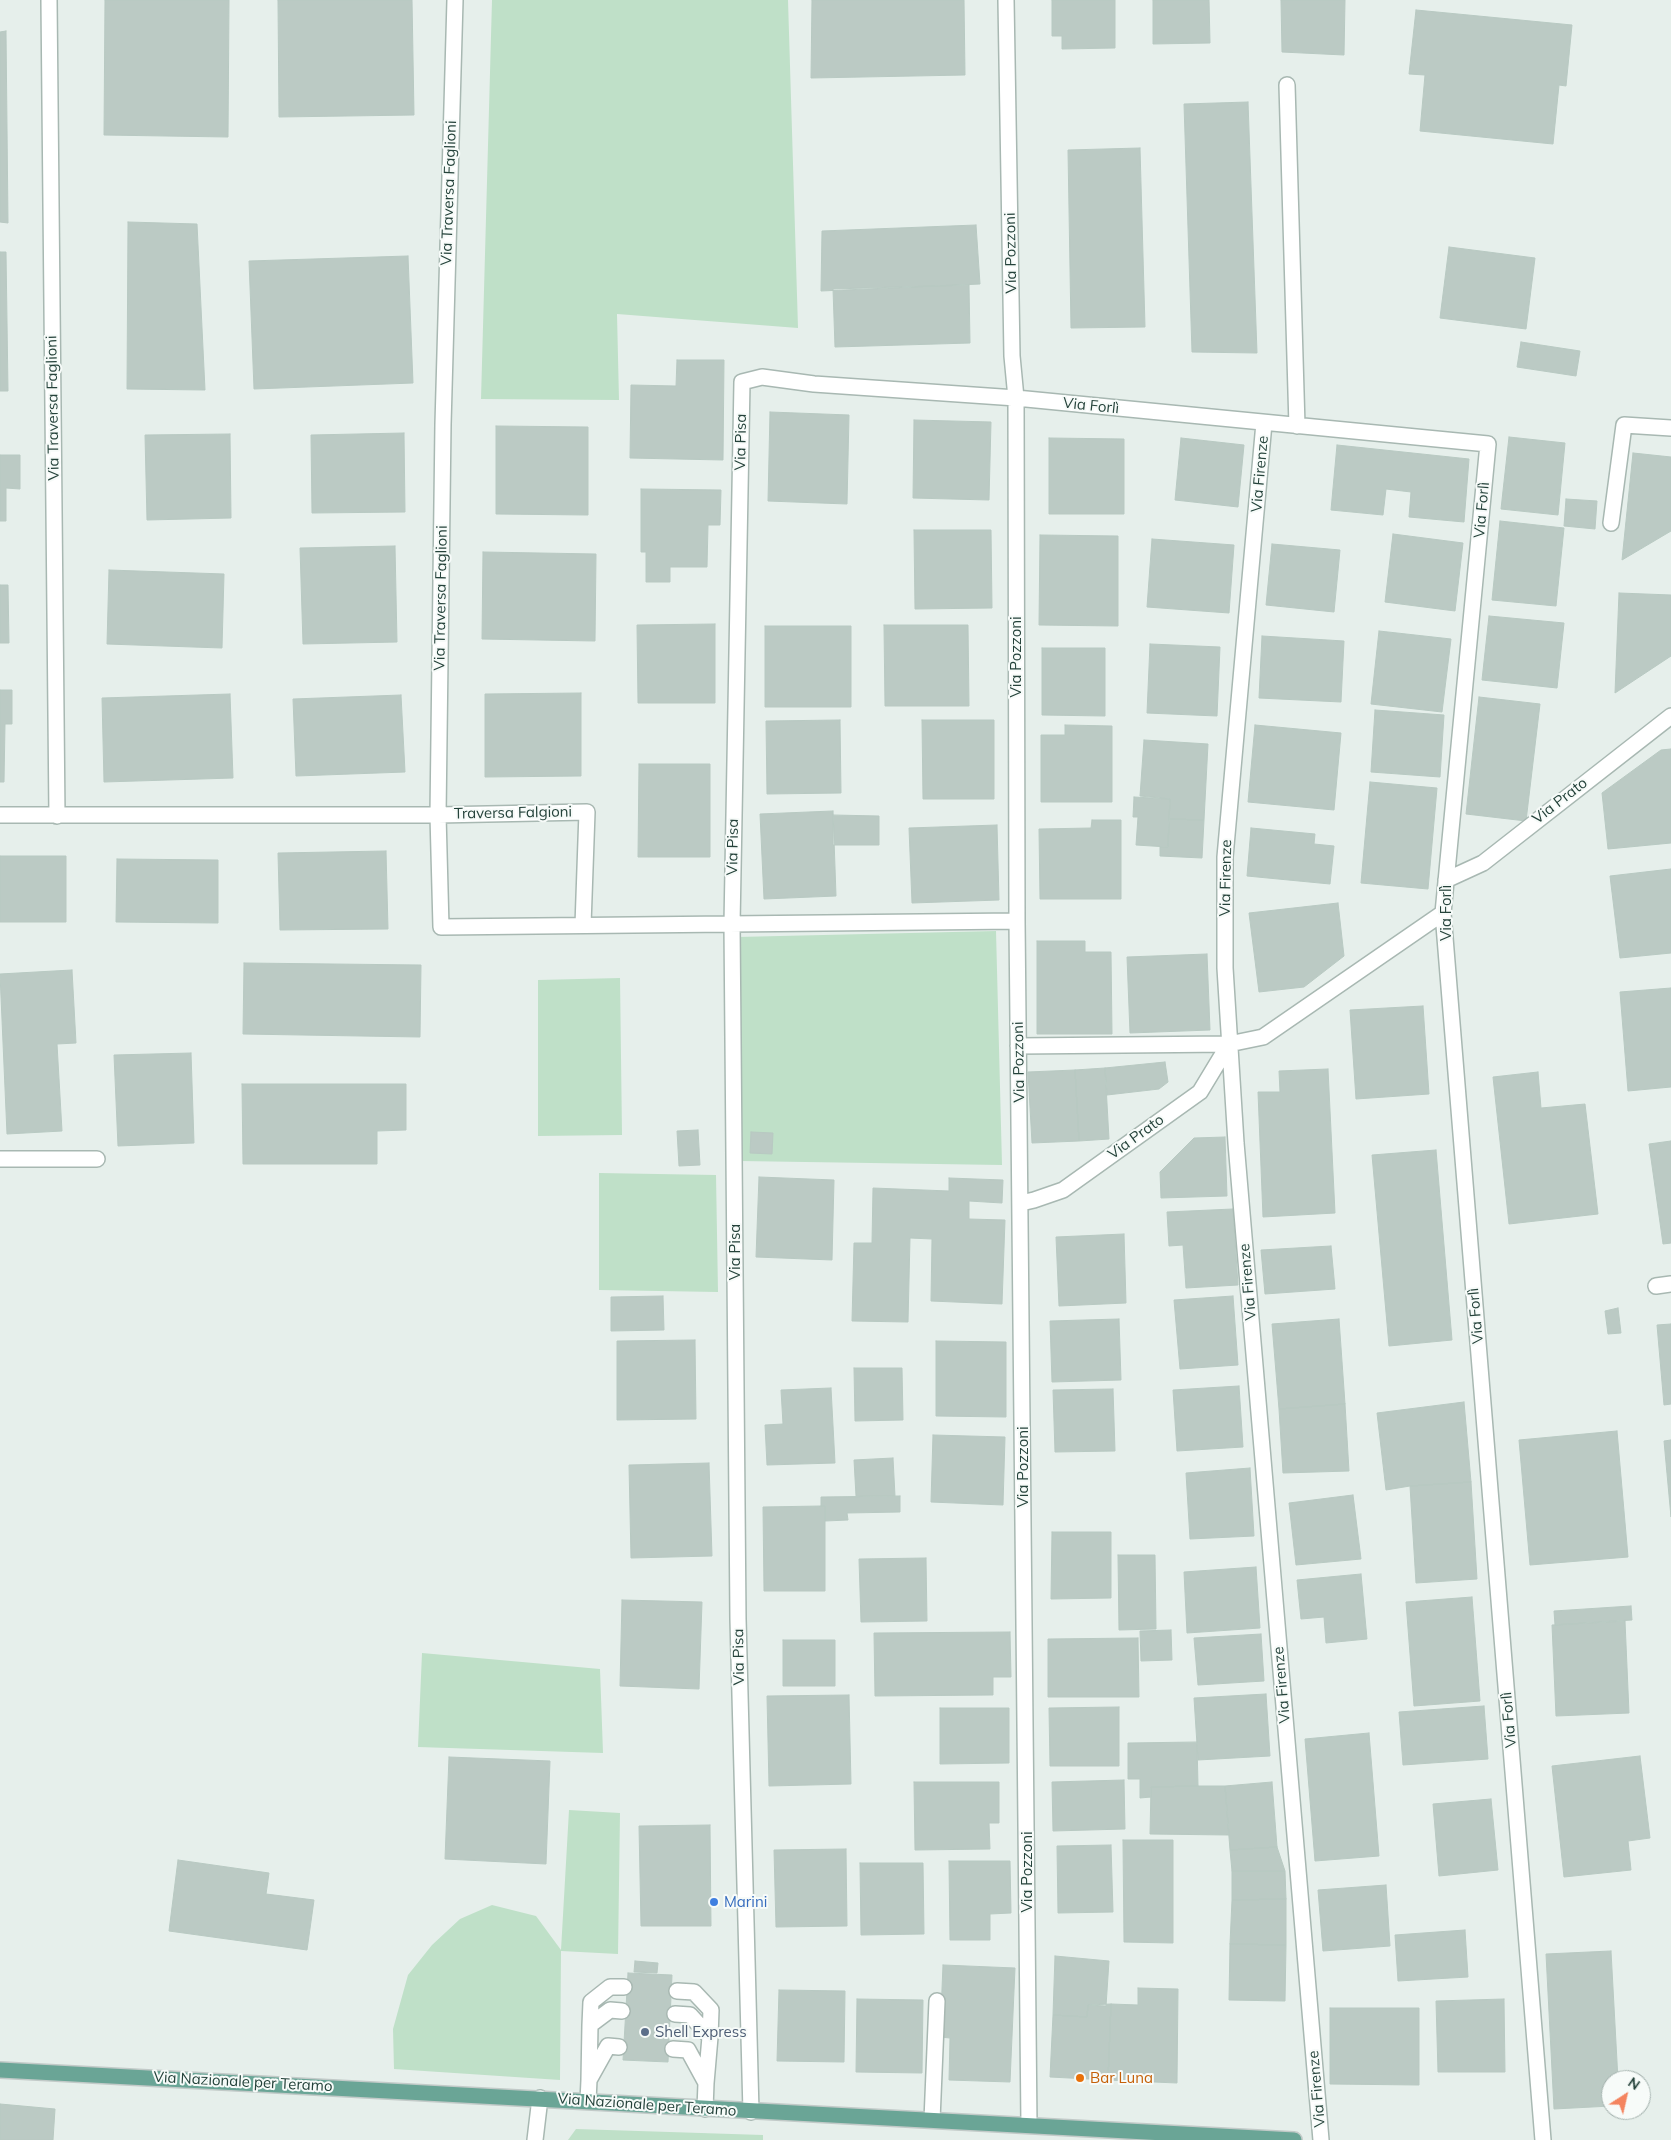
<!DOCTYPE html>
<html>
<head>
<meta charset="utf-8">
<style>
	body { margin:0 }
	#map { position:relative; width:1671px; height:2140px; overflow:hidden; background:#e6efeb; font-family:Mulish,sans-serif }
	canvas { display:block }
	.north { position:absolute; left:1601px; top:2070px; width:50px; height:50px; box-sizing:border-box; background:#f7fbf9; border:1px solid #a3b1ad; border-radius:50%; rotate:35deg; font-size:14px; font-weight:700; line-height:20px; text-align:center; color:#24423a }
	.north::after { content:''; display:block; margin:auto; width:18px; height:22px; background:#f4845f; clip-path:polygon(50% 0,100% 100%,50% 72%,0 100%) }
</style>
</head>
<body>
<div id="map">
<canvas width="1671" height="2140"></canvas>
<div class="north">N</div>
</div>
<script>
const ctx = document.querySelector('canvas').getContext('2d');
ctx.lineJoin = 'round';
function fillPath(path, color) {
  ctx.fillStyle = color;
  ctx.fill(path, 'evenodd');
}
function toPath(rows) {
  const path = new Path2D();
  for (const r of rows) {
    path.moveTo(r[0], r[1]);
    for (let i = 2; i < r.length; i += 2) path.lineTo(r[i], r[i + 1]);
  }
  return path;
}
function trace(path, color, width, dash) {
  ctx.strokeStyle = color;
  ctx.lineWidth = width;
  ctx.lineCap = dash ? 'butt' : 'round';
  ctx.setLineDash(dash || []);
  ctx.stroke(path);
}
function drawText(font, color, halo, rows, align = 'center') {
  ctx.font = font + ' Mulish,sans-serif';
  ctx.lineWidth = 4;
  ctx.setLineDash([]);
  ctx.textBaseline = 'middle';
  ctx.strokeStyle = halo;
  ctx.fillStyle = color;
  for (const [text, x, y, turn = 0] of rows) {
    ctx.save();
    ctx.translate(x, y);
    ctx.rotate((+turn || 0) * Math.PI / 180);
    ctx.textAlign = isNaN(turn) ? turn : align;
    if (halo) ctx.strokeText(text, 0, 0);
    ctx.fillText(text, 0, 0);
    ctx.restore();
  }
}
fillPath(toPath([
	[492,0,788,0,798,328,617,314,619,400,481,399],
	[996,931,1002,1165,740,1161,737,937],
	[620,978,622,1135,538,1136,538,980],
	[599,1173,716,1175,718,1292,599,1290],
	[422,1653,600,1669,603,1753,418,1747],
	[569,1810,620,1813,618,1954,561,1951,560,2080,394,2069,393,2029,408,1975,432,1945,460,1919,492,1905,536,1916,561,1950],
	[576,2129,763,2135,763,2140,568,2140]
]), '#bfe0c8');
const building = toPath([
	[105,0,229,0,228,137,104,135,105,0],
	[278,0,412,0,414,115,279,117,278,0],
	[812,0,964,0,965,75,811,78,812,0],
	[1052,0,1115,0,1115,48,1062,49,1062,36,1052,36,1052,0],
	[1153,0,1209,0,1210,43,1153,44,1153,0],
	[1281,0,1345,0,1344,55,1282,52,1281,0],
	[1416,10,1572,25,1566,86,1559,85,1553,144,1420,131,1425,75,1409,74,1416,10],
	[6,31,8,223,0,222,0,32,6,31],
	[1248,102,1257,353,1192,352,1184,104,1248,102],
	[1140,148,1145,327,1071,328,1068,150,1140,148],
	[128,222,197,224,205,390,127,389,128,222],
	[976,225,980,284,821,291,822,231,976,225],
	[1449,247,1535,258,1526,329,1440,318,1449,247],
	[0,252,6,252,8,391,0,391,0,252],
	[408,256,413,383,254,389,249,261,408,256],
	[969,285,970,343,835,347,833,289,969,285],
	[1521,342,1580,351,1576,376,1517,367,1521,342],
	[677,360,724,360,723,460,630,458,631,385,676,386,677,360],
	[770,412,849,415,847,504,768,501,770,412],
	[914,420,991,422,989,500,913,498,914,420],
	[496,426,588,427,588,515,496,514,496,426],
	[404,433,405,512,312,513,311,435,404,433],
	[230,434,231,518,147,520,145,435,230,434],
	[1509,437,1565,443,1558,515,1501,509,1509,437],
	[1049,438,1124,439,1124,514,1049,514,1049,438],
	[1181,438,1244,445,1238,507,1175,500,1181,438],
	[1337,445,1469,459,1464,522,1409,517,1411,492,1386,489,1383,515,1331,510,1337,445],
	[1633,453,1671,457,1671,531,1622,560,1633,453],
	[0,455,20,455,20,489,6,488,6,521,0,521,0,455],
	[641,489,721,490,720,525,708,525,707,567,670,567,670,582,646,582,646,552,641,552,641,489],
	[1566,499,1597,501,1595,529,1564,526,1566,499],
	[1500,521,1564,528,1556,606,1492,600,1500,521],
	[914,530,991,530,992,608,915,609,914,530],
	[1393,534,1463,543,1455,611,1385,602,1393,534],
	[1040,535,1118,536,1118,626,1039,625,1040,535],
	[1152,539,1234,545,1229,613,1147,607,1152,539],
	[1272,544,1340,550,1334,612,1266,605,1272,544],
	[395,546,397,642,303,644,300,548,395,546],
	[483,552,596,554,595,641,482,639,483,552],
	[109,570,224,574,222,648,107,644,109,570],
	[0,585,8,585,9,643,0,643,0,585],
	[1619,593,1671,595,1671,656,1615,693,1619,593],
	[1489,616,1564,623,1557,688,1482,680,1489,616],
	[715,624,715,703,638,703,637,625,715,624],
	[884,625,968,625,969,706,885,706,884,625],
	[765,626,851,626,851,707,765,707,765,626],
	[1379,631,1451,639,1442,712,1371,704,1379,631],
	[1262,636,1344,641,1341,702,1259,698,1262,636],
	[1150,644,1220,647,1217,716,1147,713,1150,644],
	[1042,648,1105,648,1105,716,1042,715,1042,648],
	[0,690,12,690,12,724,5,724,4,782,0,782,0,690],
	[581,693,581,776,485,777,485,694,581,693],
	[230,694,233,778,104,782,102,698,230,694],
	[401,695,405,772,296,776,293,699,401,695],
	[1479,697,1540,704,1526,821,1466,814,1479,697],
	[1375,710,1444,715,1440,777,1371,772,1375,710],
	[840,720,841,793,767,794,766,721,840,720],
	[922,720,994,720,994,799,923,799,922,720],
	[1065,725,1112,726,1112,802,1041,802,1041,735,1065,735,1065,725],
	[1255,725,1341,733,1334,810,1248,802,1255,725],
	[1144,740,1208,744,1204,820,1169,819,1170,799,1140,796,1144,740],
	[1671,749,1671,843,1608,849,1602,793,1661,750,1671,749],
	[639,764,710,764,710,857,638,857,639,764],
	[1370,782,1437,788,1428,889,1361,883,1370,782],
	[1134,797,1170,799,1168,847,1136,845,1138,817,1133,817,1134,797],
	[833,811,836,896,764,899,760,814,833,811],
	[833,815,879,816,879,845,833,845,833,815],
	[1169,819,1204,820,1202,858,1160,856,1160,847,1168,847,1169,819],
	[1092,820,1121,820,1121,899,1040,899,1039,829,1091,828,1092,820],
	[997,825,999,900,912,903,909,828,997,825],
	[1251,828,1315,834,1314,844,1334,846,1330,884,1247,876,1251,828],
	[386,851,388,929,280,930,278,853,386,851],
	[0,856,66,856,66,922,0,922,0,856],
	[117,859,218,860,218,923,116,922,117,859],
	[1671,869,1671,953,1620,958,1610,876,1671,869],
	[1338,903,1344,956,1304,987,1259,992,1249,913,1338,903],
	[1037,941,1085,941,1085,952,1111,952,1112,1034,1037,1034,1037,941],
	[1207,954,1210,1030,1130,1033,1127,957,1207,954],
	[244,963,421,965,420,1037,243,1034,244,963],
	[72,970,76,1043,57,1044,62,1131,7,1134,0,974,72,970],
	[1671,988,1671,1087,1628,1091,1620,992,1671,988],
	[1423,1006,1429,1094,1356,1099,1350,1010,1423,1006],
	[191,1053,194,1143,118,1146,114,1055,191,1053],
	[1165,1062,1168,1082,1159,1089,1107,1095,1105,1068,1165,1062],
	[1105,1068,1109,1139,1079,1141,1075,1070,1105,1068],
	[1328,1069,1335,1213,1263,1217,1258,1092,1280,1092,1279,1071,1328,1069],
	[1075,1070,1079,1141,1032,1143,1028,1072,1075,1070],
	[1538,1072,1541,1108,1585,1104,1598,1214,1509,1224,1493,1077,1538,1072],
	[242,1084,406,1084,406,1130,377,1131,377,1164,243,1164,242,1084],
	[698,1130,700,1165,679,1166,677,1131,698,1130],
	[751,1132,773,1133,772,1154,750,1153,751,1132],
	[1225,1137,1227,1196,1161,1198,1160,1172,1194,1138,1225,1137],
	[1671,1141,1671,1243,1663,1244,1649,1144,1671,1141],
	[1436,1150,1452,1340,1389,1346,1372,1155,1436,1150],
	[759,1177,834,1180,832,1260,756,1257,759,1177],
	[949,1178,1003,1180,1002,1203,969,1201,969,1219,1005,1220,1002,1304,931,1301,932,1239,910,1238,908,1322,852,1321,854,1243,872,1243,873,1188,949,1191,949,1178],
	[1233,1209,1238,1285,1186,1288,1183,1245,1169,1246,1167,1212,1233,1209],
	[1124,1234,1126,1303,1059,1306,1056,1237,1124,1234],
	[1331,1246,1335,1289,1265,1294,1261,1250,1331,1246],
	[663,1296,664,1330,611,1331,611,1297,663,1296],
	[1233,1296,1238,1365,1180,1369,1174,1300,1233,1296],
	[1618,1308,1621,1333,1608,1334,1605,1311,1618,1308],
	[1119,1319,1121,1380,1052,1382,1050,1321,1119,1319],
	[1339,1319,1345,1404,1279,1409,1272,1324,1339,1319],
	[1671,1324,1671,1404,1664,1405,1657,1325,1671,1324],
	[695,1340,696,1419,617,1420,617,1341,695,1340],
	[936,1341,1006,1342,1006,1417,936,1416,936,1341],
	[854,1368,902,1368,903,1420,855,1421,854,1368],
	[1239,1386,1243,1447,1177,1451,1173,1390,1239,1386],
	[831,1388,835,1463,767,1465,765,1425,783,1424,781,1390,831,1388],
	[1113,1389,1115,1451,1055,1452,1053,1390,1113,1389],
	[1464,1402,1471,1482,1410,1486,1386,1490,1377,1413,1464,1402],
	[1345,1404,1349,1471,1283,1473,1279,1409,1345,1404],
	[1617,1431,1628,1557,1530,1565,1519,1440,1617,1431],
	[933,1435,1005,1437,1003,1505,931,1502,933,1435],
	[1671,1440,1671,1517,1664,1441,1671,1440],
	[893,1458,895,1496,856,1496,854,1460,893,1458],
	[709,1463,712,1556,631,1558,629,1465,709,1463],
	[1250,1468,1254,1536,1190,1539,1186,1473,1250,1468],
	[1471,1482,1477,1579,1416,1583,1410,1486,1471,1482],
	[1353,1495,1361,1559,1296,1565,1289,1503,1353,1495],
	[900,1496,900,1512,847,1513,848,1520,825,1521,825,1506,821,1506,821,1497,900,1496],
	[821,1506,825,1506,825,1591,764,1591,763,1507,821,1506],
	[1052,1532,1111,1532,1111,1598,1051,1599,1052,1532],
	[1118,1555,1155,1555,1156,1629,1119,1630,1118,1555],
	[926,1558,927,1621,861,1622,859,1559,926,1558],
	[1256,1567,1260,1628,1187,1633,1184,1572,1256,1567],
	[1361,1574,1367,1639,1326,1643,1324,1617,1301,1619,1297,1580,1361,1574],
	[1472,1597,1480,1701,1414,1706,1406,1602,1472,1597],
	[622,1600,702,1602,699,1689,620,1686,622,1600],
	[1631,1606,1632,1620,1555,1625,1554,1611,1631,1606],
	[1625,1621,1629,1713,1556,1716,1552,1625,1625,1621],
	[1171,1630,1172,1660,1141,1661,1140,1631,1171,1630],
	[1010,1632,1011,1677,993,1677,993,1695,875,1696,874,1633,1010,1632],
	[1261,1634,1264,1681,1198,1685,1194,1638,1261,1634],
	[1138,1638,1139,1697,1048,1697,1048,1639,1138,1638],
	[783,1640,835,1640,835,1686,783,1686,783,1640],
	[1266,1694,1270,1756,1198,1760,1194,1698,1266,1694],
	[849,1695,851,1784,769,1786,767,1696,849,1695],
	[1484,1706,1488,1759,1403,1765,1399,1712,1484,1706],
	[1119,1707,1119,1766,1050,1766,1049,1708,1119,1707],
	[940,1708,1009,1708,1009,1763,940,1764,940,1708],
	[1369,1733,1379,1856,1315,1861,1305,1739,1369,1733],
	[1197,1742,1198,1786,1151,1787,1151,1797,1140,1798,1140,1779,1128,1779,1128,1743,1197,1742],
	[1640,1756,1650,1838,1628,1841,1631,1870,1564,1877,1552,1766,1640,1756],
	[449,1757,550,1761,546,1864,445,1859,449,1757],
	[1124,1780,1125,1829,1053,1831,1052,1782,1124,1780],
	[914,1782,999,1782,999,1823,989,1823,990,1849,915,1850,914,1782],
	[1272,1782,1277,1847,1230,1850,1225,1786,1272,1782],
	[1198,1786,1225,1786,1229,1835,1150,1834,1151,1787,1198,1786],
	[1491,1799,1498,1870,1439,1876,1433,1804,1491,1799],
	[710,1825,711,1926,641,1926,639,1826,710,1825],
	[1123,1840,1173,1840,1173,1943,1124,1942,1123,1840],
	[1111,1845,1113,1912,1058,1913,1057,1846,1111,1845],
	[1277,1847,1285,1871,1232,1871,1230,1850,1277,1847],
	[846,1849,847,1926,776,1927,774,1850,846,1849],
	[178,1860,269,1873,266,1894,314,1900,307,1950,169,1931,178,1860],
	[949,1861,1010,1861,1011,1913,990,1914,990,1940,950,1940,949,1861],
	[860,1863,923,1863,924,1934,861,1935,860,1863],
	[1232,1871,1285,1871,1286,1899,1232,1900,1232,1871],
	[1386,1885,1390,1946,1323,1951,1318,1890,1386,1885],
	[1286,1899,1286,1945,1230,1944,1232,1900,1286,1899],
	[1465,1930,1468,1977,1398,1981,1395,1935,1465,1930],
	[1230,1944,1286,1945,1285,2001,1229,2000,1230,1944],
	[1611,1951,1618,2080,1611,2080,1611,2106,1554,2109,1546,1954,1611,1951],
	[1055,1956,1109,1961,1106,2006,1088,2005,1087,2017,1053,2015,1055,1956],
	[635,1961,658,1963,657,1973,634,1972,635,1961],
	[943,1965,1015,1968,1010,2082,949,2080,950,2038,940,2037,943,1965],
	[628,1973,672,1975,668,2062,623,2060,628,1973],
	[1138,1988,1178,1989,1177,2083,1108,2080,1111,2004,1138,2005,1138,1988],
	[779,1990,845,1991,844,2062,777,2061,779,1990],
	[857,1999,923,2000,922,2073,856,2072,857,1999],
	[1504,1999,1505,2072,1438,2072,1436,2001,1504,1999],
	[1111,2004,1108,2080,1050,2077,1053,2015,1087,2017,1088,2005,1111,2004],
	[1330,2008,1419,2008,1419,2085,1330,2084,1330,2008],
	[0,2104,55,2109,53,2140,0,2140,0,2104]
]);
fillPath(building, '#bbcac4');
trace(building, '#b8c9c2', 1);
const service = toPath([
	[1611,523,1624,425,1671,428],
	[677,1991,694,1992,711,2010,710,2037],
	[675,2014,690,2015,710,2037,706,2083],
	[590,2025,591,2002,610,1987,624,1987],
	[673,2049,688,2050,706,2083,705,2109],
	[589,2080,590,2025,610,2010,622,2011],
	[588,2101,589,2080,608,2046,619,2047],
	[932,2120,937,2001],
	[535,2140,540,2098]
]);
const minor = toPath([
	[49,0,57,816],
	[455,0,443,424,438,815,441,927,1017,921],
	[1006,0,1012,356,1016,398,1017,921,1029,2125],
	[1287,85,1297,426],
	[1264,423,1225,857,1225,968,1236,1143,1321,2140],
	[0,815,438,815,587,812,583,925],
	[1446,880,1483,863,1671,716],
	[1018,1046,1229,1044,1263,1037,1443,913],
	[0,1159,97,1159],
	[1021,1203,1034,1200,1063,1190,1200,1092,1229,1044],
	[1656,1286,1671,1284],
	[751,2112,738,1619,732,924,742,382,762,377,814,384,1016,398,1488,444,1443,913,1543,2140]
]);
const primary = toPath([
	[0,2070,1294,2140]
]);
trace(service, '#a8b8b2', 18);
trace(minor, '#a8b8b2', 18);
trace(primary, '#c2cac8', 18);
trace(service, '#fff', 15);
trace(minor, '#fff', 15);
trace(primary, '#6aa596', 15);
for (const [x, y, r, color] of [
	[714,1902,5,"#3f7fe0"],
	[645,2032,5,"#5c6f8a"],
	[1080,2078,5,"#e8710a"]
]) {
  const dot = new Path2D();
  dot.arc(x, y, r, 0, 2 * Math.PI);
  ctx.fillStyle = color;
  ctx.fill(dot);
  trace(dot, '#f7fbf9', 2);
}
drawText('15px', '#24423a', '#f7fbf9', [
	["Via Traversa Faglioni",449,193,-88],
	["Via Pozzoni",1011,253,-91],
	["Via Forlì",1091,406,6],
	["Via Traversa Faglioni",53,408,-91],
	["Via Pisa",741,442,-89],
	["Via Firenze",1260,474,-85],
	["Via Forlì",1482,510,-85],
	["Via Traversa Faglioni",441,598,-89],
	["Via Pozzoni",1016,657,-90],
	["Via Prato",1560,801,-38],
	["Traversa Falgioni",513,813,-1],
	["Via Pisa",733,847,-89],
	["Via Firenze",1226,878,-89],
	["Via Forlì",1446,913,-90],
	["Via Pozzoni",1019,1062,-91],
	["Via Prato",1136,1137,-36],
	["Via Pisa",735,1252,-90],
	["Via Firenze",1248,1282,-95],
	["Via Forlì",1476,1316,-95],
	["Via Pozzoni",1023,1467,-90],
	["Via Pisa",739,1657,-91],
	["Via Firenze",1282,1685,-95],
	["Via Forlì",1509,1720,-95],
	["Via Pozzoni",1027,1872,-90],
	["Via Nazionale per Teramo",243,2082,3],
	["Via Firenze",1317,2089,-95],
	["Via Nazionale per Teramo",647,2105,4]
]);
drawText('15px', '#366cbe', '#f7fbf9', [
	["Marini",724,1902]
], 'left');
drawText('15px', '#4e5e75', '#f7fbf9', [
	["Shell Express",655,2032]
], 'left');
drawText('15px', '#c56008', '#f7fbf9', [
	["Bar Luna",1090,2078]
], 'left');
</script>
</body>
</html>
